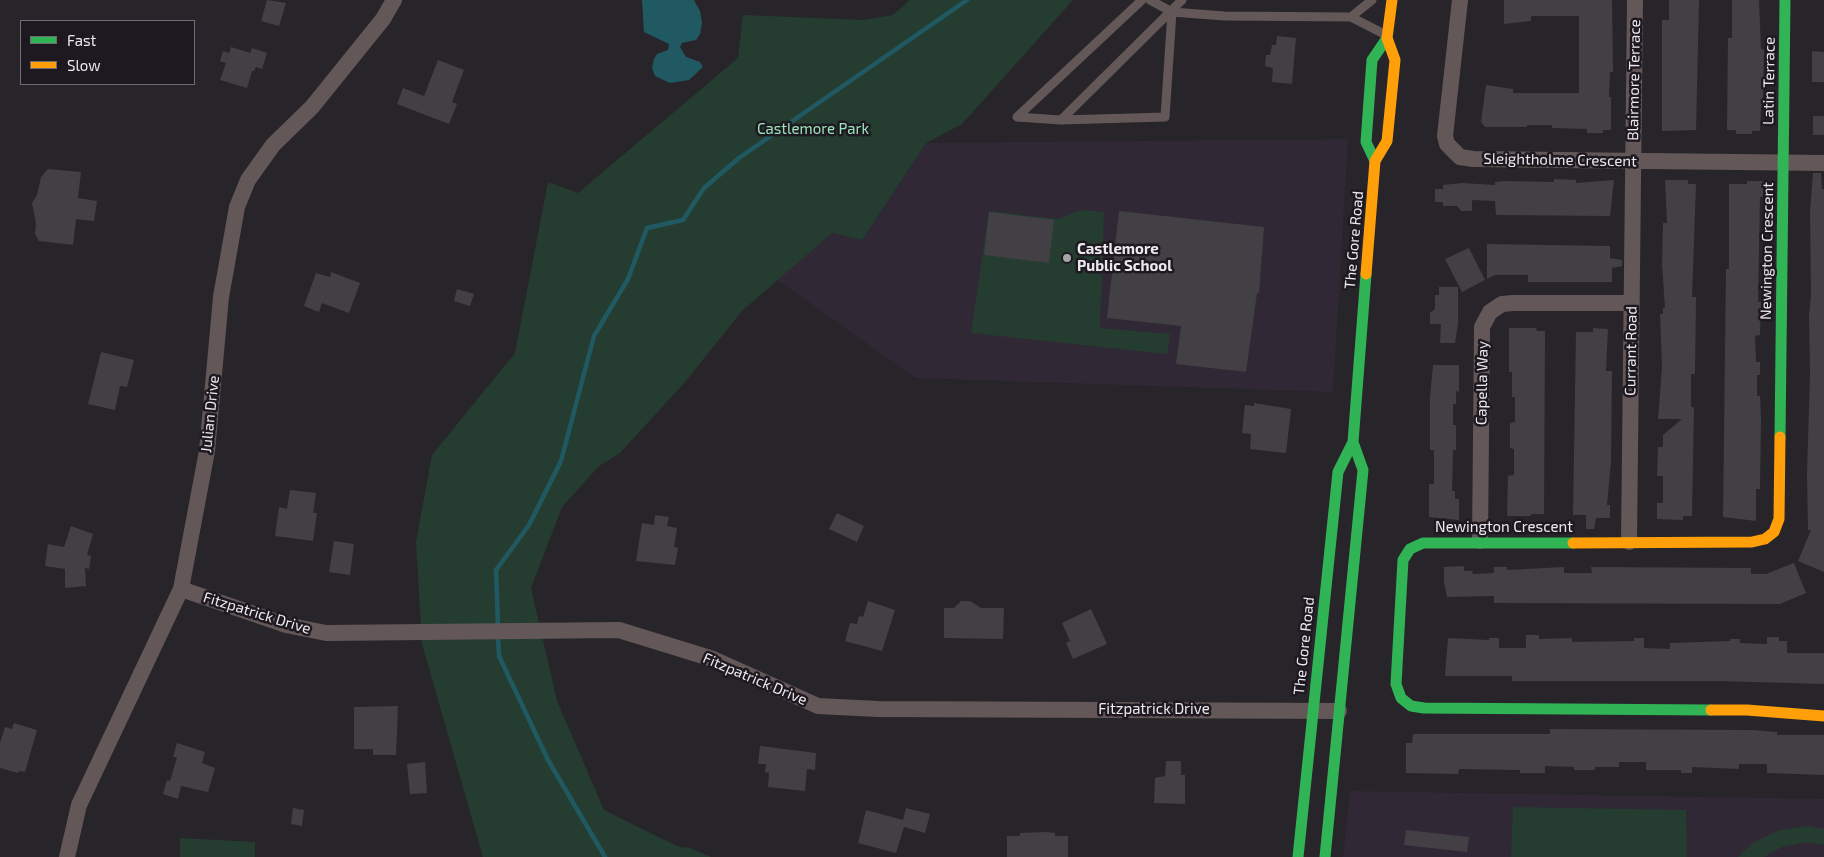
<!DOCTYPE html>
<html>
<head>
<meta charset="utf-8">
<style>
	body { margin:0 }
	#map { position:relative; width:1824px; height:857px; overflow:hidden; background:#272529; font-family:"Exo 2",sans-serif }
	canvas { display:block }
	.legend { position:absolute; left:20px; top:20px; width:175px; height:65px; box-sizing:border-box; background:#1e1921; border:1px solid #706c73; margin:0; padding:6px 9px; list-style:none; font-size:15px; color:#ece9ee }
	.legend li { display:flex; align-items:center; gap:10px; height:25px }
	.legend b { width:25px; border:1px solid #706c73 }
</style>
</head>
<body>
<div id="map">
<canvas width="1824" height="857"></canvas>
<ul class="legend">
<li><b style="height:6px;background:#30b455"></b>Fast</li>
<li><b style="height:6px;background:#ff9f0a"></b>Slow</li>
</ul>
</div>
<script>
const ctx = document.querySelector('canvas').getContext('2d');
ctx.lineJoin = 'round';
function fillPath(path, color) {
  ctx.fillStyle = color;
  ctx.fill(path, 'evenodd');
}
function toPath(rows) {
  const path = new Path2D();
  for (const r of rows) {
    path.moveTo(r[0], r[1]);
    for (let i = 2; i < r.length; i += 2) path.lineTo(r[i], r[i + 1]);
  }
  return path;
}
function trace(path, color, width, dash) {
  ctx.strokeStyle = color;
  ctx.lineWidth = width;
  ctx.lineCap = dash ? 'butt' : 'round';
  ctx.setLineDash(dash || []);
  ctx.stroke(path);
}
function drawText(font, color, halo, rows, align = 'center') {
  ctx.font = font + ' "Exo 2",sans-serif';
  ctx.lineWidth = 5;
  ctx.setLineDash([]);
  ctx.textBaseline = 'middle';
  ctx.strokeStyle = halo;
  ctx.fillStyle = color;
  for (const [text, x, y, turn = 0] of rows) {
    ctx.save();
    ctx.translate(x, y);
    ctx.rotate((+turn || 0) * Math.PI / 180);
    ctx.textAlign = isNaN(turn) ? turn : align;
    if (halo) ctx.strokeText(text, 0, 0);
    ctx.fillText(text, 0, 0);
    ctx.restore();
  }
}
fillPath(toPath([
	[1348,139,1333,392,915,378,772,276,822,231,862,240,926,143],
	[1350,791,1824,799,1824,857,1343,857]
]), '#302834');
fillPath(toPath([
	[910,0,1073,0,962,124,926,143,862,240,832,233,742,311,685,382,620,453,599,466,562,507,531,588,557,701,604,810,679,847,690,848,711,857,483,857,422,644,416,542,432,455,515,353,548,182,578,193,738,58,743,15,863,20,893,15],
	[1081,210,1104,212,1100,328,1170,334,1167,354,971,333,989,211,1058,219],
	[1513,807,1686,810,1687,857,1511,857],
	[1808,826,1824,829,1824,845,1806,842,1782,847,1764,857,1738,857,1753,843,1779,830],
	[180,838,255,842,255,857,180,857]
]), '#243d30');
fillPath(toPath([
	[642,0,694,0,695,2,700,11,702,23,700,34,696,40,682,43,680,47,686,57,700,62,703,67,689,80,670,83,655,76,652,68,654,59,657,54,668,50,669,44,644,32]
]), '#215963');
trace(toPath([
	[498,627,496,570,529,525,561,461,594,336,628,279,647,228,683,220,704,188,739,158,967,0],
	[498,635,499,656,548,760,605,857]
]), '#215963', 4.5);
fillPath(toPath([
	[267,0,286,3,279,26,261,21],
	[1504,0,1612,0,1613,72,1610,72,1609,97,1611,97,1611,130,1603,130,1603,133,1587,133,1587,129,1552,128,1552,125,1527,125,1527,127,1485,127,1481,122,1486,85,1513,89,1513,93,1579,93,1579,16,1531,16,1531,21,1504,24],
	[1669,0,1699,0,1696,130,1662,131,1662,20,1669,20],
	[1732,0,1759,0,1761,49,1764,50,1763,107,1761,107,1760,131,1752,131,1752,134,1736,134,1736,130,1727,130,1728,38,1732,38],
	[1277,36,1296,38,1292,84,1272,82,1273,68,1265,66,1266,55,1270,55,1272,45,1276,45],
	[231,47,250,53,252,48,267,53,262,69,256,67,254,71,252,71,247,88,220,80,226,63,220,61,223,51,229,53],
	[1812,51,1824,52,1824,82,1812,82],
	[438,60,464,70,452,102,457,104,449,124,397,104,403,88,424,96],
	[1813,116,1824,116,1824,135,1813,135],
	[48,169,81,172,78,198,97,201,94,221,76,219,73,245,39,241,35,234,36,224,32,203,37,195,41,177],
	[1813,173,1821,173,1822,189,1824,189,1824,572,1798,561,1811,530,1808,530,1807,474,1810,374,1809,315,1811,295,1810,212],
	[1554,179,1576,180,1576,183,1614,180,1610,216,1496,215,1495,201,1472,200,1472,211,1461,211,1457,206,1443,206,1443,202,1435,202,1435,189,1443,189,1443,185,1462,183,1495,185,1495,182,1506,181,1554,182],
	[1665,180,1688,180,1688,184,1696,184,1692,297,1696,297,1695,374,1691,374,1691,407,1694,407,1692,516,1683,516,1683,520,1657,519,1657,503,1663,503,1663,476,1657,476,1658,447,1663,447,1663,435,1682,419,1658,419,1662,367,1660,314,1663,314,1663,308,1665,308,1662,264,1663,223,1667,223],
	[1747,181,1763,181,1763,197,1760,197,1758,302,1761,302,1760,335,1755,336,1756,362,1760,362,1760,375,1757,375,1757,396,1760,396,1761,419,1760,489,1756,489,1756,521,1723,517,1726,269,1729,269,1729,184,1747,184],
	[1119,211,1264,227,1259,293,1257,293,1246,372,1176,364,1181,326,1107,318],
	[989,212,1054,220,1049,263,984,255],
	[1487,244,1610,246,1610,258,1622,260,1622,266,1612,268,1612,282,1528,282,1528,275,1495,275,1487,279],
	[1469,248,1485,280,1462,292,1445,259],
	[331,272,360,283,349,313,322,303,319,312,304,306,316,273,330,277],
	[1439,287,1458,287,1458,324,1455,343,1440,343,1441,324,1430,324,1430,313,1435,309,1435,295,1439,295],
	[457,289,474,294,470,306,454,301],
	[1509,328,1536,328,1537,331,1545,331,1544,514,1531,514,1531,516,1508,516,1507,514,1508,476,1514,475,1514,449,1510,448,1510,423,1515,422,1515,397,1512,397,1512,372,1509,372],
	[1593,328,1608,329,1606,371,1612,371,1611,461,1607,505,1610,505,1610,518,1596,518,1594,529,1586,529,1586,515,1573,515,1576,332,1593,332],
	[101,352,134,360,127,387,120,386,115,410,88,404],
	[1433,365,1459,365,1459,392,1456,391,1456,404,1453,404,1453,425,1456,425,1456,450,1453,450,1452,491,1455,491,1455,499,1459,499,1459,520,1429,517,1429,484,1434,484,1434,450,1430,450,1430,398],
	[1254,403,1291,409,1286,453,1250,449,1251,434,1242,433,1245,405,1254,406],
	[290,490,316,493,313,513,317,513,313,541,275,536,279,507,287,509],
	[837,513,864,526,857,542,829,529],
	[655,515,669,517,667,526,677,528,674,547,678,548,675,565,636,561,642,523,654,525],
	[71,526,93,534,87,555,91,556,89,569,85,568,86,586,65,588,65,569,45,566,48,544,64,547],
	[334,541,354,544,350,575,329,572],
	[1794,563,1806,593,1780,604,1494,603,1494,596,1447,597,1444,582,1444,567,1464,566,1464,571,1472,571,1473,574,1494,573,1494,567,1507,567,1507,570,1564,567,1564,573,1592,573,1591,567,1751,568,1751,574,1766,574],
	[868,601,895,610,882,651,845,641,850,623,857,624,859,616,863,617],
	[961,601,970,601,981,608,1004,608,1003,639,944,638,944,608,954,608],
	[1091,609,1107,644,1073,659,1066,643,1070,641,1062,623],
	[1526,635,1539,635,1539,639,1572,638,1572,642,1634,641,1634,638,1644,638,1644,648,1670,649,1670,643,1730,641,1730,639,1740,639,1740,643,1767,644,1767,637,1779,637,1779,641,1787,641,1787,653,1824,653,1824,684,1718,681,1512,681,1512,676,1445,676,1448,638,1489,640,1489,638,1499,638,1499,648,1526,648],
	[398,706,396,755,373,755,373,749,354,749,354,707],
	[14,723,37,730,25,772,19,771,18,773,0,768,0,743,5,727,12,729],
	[1550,729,1753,730,1777,732,1777,735,1824,735,1824,775,1767,773,1767,764,1739,764,1739,769,1692,767,1692,773,1681,773,1681,770,1646,770,1646,762,1619,762,1619,767,1595,767,1595,770,1574,770,1574,767,1545,766,1545,773,1520,773,1520,770,1459,769,1458,774,1406,773,1406,743,1412,743,1413,734,1550,734],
	[177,743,205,752,202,763,215,768,208,792,181,786,178,799,163,794,167,780,170,781,177,757,173,757],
	[760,746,816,753,815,770,807,769,805,791,768,787,769,773,765,772,766,764,758,764],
	[1166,761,1181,761,1181,775,1185,775,1185,804,1154,803,1155,778,1165,776],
	[425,762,427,793,410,794,407,764],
	[293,808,304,810,302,826,291,824],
	[906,808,930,814,925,833,904,827,896,853,858,843,866,810,903,820],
	[1406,830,1469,837,1467,852,1404,845],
	[1045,832,1055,833,1055,836,1068,836,1068,857,1007,857,1007,836,1020,836,1020,833]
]), '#424044');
trace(toPath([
	[1142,0,1017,117,1061,120,1165,117,1172,12,1224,16,1351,17,1386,35],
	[1150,0,1172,12],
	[1351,17,1372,0],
	[1061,120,1182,0]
]), '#635757', 9);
trace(toPath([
	[1460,0,1445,136,1447,144,1460,157,1473,159,1824,163],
	[1480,541,1482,327,1490,312,1502,304,1513,303,1632,303],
	[1629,542,1635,0],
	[181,589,286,625,326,633,619,630,713,659,818,706,878,709,1339,711],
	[67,857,79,805,181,589,207,451,221,297,237,207,248,180,273,145,312,107,383,19,394,0]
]), '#635757', 16);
trace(toPath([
	[1375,161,1366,142,1372,60,1387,38],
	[1780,437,1785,0],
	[1573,543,1423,543,1410,549,1403,560,1396,684,1401,698,1411,706,1424,708,1711,710],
	[1298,857,1338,472,1353,442,1366,274],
	[1325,857,1363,470,1353,442]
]), '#30b455', 11);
trace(toPath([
	[1366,274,1375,161,1387,141,1395,60,1387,38,1392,0],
	[1573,543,1752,542,1765,539,1774,532,1779,519,1780,437],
	[1711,710,1747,710,1824,716]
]), '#ff9f0a', 11);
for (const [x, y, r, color] of [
	[1067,258,5,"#a7a4a9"]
]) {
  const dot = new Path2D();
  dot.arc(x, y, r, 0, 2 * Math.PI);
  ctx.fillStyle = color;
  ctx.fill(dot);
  trace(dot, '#1e1921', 2);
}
drawText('15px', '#ece9ee', '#1e1921', [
	["Blairmore Terrace",1634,80,-89],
	["Latin Terrace",1769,81,-89],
	["Sleightholme Crescent",1560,160,1],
	["The Gore Road",1354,240,-85],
	["Newington Crescent",1767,251,-89],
	["Currant Road",1631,351,-89],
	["Capella Way",1482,383,-89],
	["Julian Drive",210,414,-84],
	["Newington Crescent",1504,527],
	["Fitzpatrick Drive",257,613,17],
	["The Gore Road",1304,646,-84],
	["Fitzpatrick Drive",755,679,23],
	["Fitzpatrick Drive",1154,709]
]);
drawText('15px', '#9ae4bb', '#1e1921', [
	["Castlemore Park",813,129]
]);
drawText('bold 15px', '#ece9ee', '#1e1921', [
	["Castlemore",1077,249],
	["Public School",1077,266]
], 'left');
</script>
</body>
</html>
